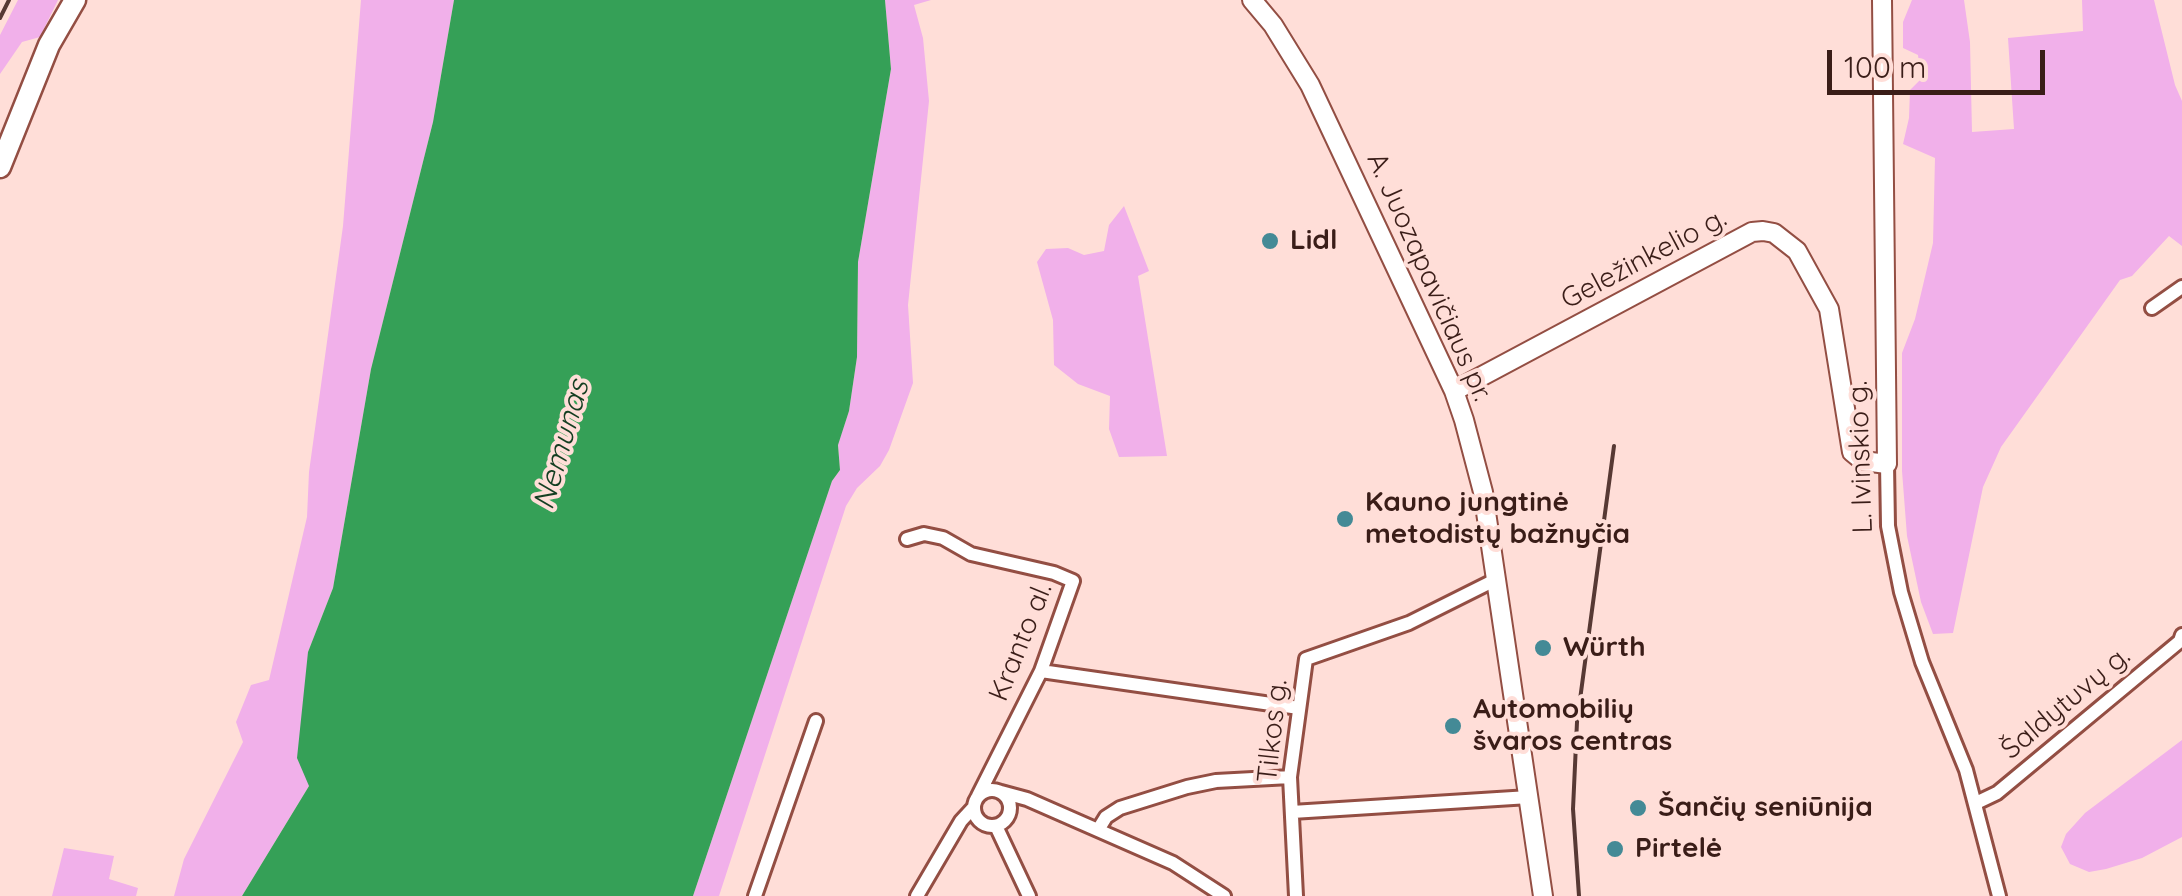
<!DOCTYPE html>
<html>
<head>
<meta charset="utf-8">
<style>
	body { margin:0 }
	#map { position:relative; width:2182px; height:896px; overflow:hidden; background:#ffded8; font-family:Quicksand,sans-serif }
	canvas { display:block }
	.scale { position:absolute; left:1827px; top:50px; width:218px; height:45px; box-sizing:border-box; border:5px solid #3a1d18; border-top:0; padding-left:12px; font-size:30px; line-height:35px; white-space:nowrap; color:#3a1d18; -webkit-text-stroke:8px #ffded8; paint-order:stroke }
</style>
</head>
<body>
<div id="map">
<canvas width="2182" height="896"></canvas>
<div class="scale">100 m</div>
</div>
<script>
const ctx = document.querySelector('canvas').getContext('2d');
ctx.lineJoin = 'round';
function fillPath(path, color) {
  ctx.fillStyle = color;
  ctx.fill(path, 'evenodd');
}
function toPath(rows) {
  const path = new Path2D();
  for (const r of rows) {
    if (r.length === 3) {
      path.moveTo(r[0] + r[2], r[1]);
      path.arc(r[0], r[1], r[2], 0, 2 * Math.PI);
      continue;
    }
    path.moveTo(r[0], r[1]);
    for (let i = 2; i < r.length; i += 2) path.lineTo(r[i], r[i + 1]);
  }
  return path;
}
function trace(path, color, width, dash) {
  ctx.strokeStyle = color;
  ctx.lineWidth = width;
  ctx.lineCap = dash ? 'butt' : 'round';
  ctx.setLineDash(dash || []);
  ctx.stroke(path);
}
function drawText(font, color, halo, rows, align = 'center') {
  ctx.font = font + ' Quicksand,sans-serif';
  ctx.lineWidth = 8;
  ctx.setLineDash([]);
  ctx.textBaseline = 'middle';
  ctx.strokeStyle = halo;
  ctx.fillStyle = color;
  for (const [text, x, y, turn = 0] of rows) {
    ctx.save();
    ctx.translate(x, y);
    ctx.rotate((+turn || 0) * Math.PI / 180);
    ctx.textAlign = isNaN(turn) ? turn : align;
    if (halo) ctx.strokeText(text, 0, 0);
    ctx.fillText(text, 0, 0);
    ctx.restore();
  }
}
fillPath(toPath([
	[18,0,58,0,40,37,22,42,0,74,0,35],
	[361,0,454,0,433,122,371,369,333,588,308,652,309,786,242,896,174,896,184,859,243,742,236,722,251,685,269,680,307,517,309,472,343,226],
	[885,0,931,0,914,5,923,38,929,101,908,305,913,383,889,450,880,466,857,488,846,506,719,896,693,896,832,481,840,470,838,444,849,411,857,357,858,262,891,69],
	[1912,0,1964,0,1970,42,1972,132,2014,129,2008,38,2083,31,2082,0,2154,0,2175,85,2182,101,2182,246,2169,236,2132,276,2120,280,2001,447,1983,487,1953,633,1933,634,1921,602,1907,536,1902,471,1902,353,1915,319,1933,243,1935,158,1903,144,1909,118,1910,90,1921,79,1918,55,1903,48,1903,22],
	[1124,206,1149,271,1138,276,1167,456,1119,457,1109,429,1110,396,1078,384,1054,365,1053,320,1037,262,1046,249,1068,248,1084,255,1104,251,1109,225],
	[2182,740,2182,837,2142,858,2106,869,2089,872,2070,864,2061,847,2066,834,2085,813],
	[64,848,114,856,109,879,138,888,136,896,52,896]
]), '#f1b0ea');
fillPath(toPath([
	[454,0,885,0,891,69,858,262,857,357,849,411,838,445,840,470,832,481,693,896,242,896,309,786,297,758,308,652,333,588,371,369,433,122]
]), '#35a057');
const street = toPath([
	[2152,308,2182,287],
	[1887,464,1888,526,1901,592,1922,662,1966,770,1999,896],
	[907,539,924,534,943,538,971,554,1054,573,1073,581,1041,671,978,796],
	[1041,671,1299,708],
	[992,808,18],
	[1001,792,1027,799,1173,863,1224,896],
	[1976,803,1997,793,2180,641,2182,635],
	[1292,812,1529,797],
	[996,826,1029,896],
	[1098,830,1106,817,1120,808,1187,787,1216,781,1290,777],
	[755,896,816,721],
	[917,896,961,821,973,808],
	[1296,896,1290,777,1306,659,1409,623,1497,579]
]);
const secondary = toPath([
	[1252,0,1273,25,1310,85,1454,391,1464,420,1483,492,1543,896],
	[1454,391,1752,232,1763,231,1774,233,1797,251,1829,309,1852,452,1863,461,1887,464,1882,0]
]);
const primary = toPath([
	[0,167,49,45,75,0]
]);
trace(street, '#934e43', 18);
trace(secondary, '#934e43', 22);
trace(primary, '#934e43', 25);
trace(street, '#fff', 12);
trace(secondary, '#fff', 18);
trace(primary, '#fff', 20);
trace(toPath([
	[0,18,9,0],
	[1579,896,1573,809,1577,722,1614,446]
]), '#573934', 4);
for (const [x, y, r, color] of [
	[1270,241,10,"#448a96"],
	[1345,519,10,"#448a96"],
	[1543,648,10,"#448a96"],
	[1453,726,10,"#448a96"],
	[1638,808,10,"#448a96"],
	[1615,849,10,"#448a96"]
]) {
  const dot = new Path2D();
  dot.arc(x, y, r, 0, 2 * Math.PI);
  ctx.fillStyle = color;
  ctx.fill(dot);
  trace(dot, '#ffded8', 4);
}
drawText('bold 28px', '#3a1d18', '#ffded8', [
	["Lidl",1290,241],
	["Kauno jungtinė",1365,503],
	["metodistų bažnyčia",1365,535],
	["Würth",1563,648],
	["Automobilių",1473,710],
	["švaros centras",1473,742],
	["Šančių seniūnija",1658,808],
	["Pirtelė",1635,849]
], 'left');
drawText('28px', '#3a1d18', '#ffded8', [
	["Geležinkelio g.",1644,259,-28],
	["A. Juozapavičiaus pr.",1429,277,66],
	["L. Ivinskio g.",1861,457,-92],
	["Kranto al.",1021,642,-68],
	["Šaldytuvų g.",2066,703,-40],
	["Tilkos g.",1273,731,-84]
]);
drawText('italic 30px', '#143e21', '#ffded8', [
	["Nemunas",562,445,-74]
]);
</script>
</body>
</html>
